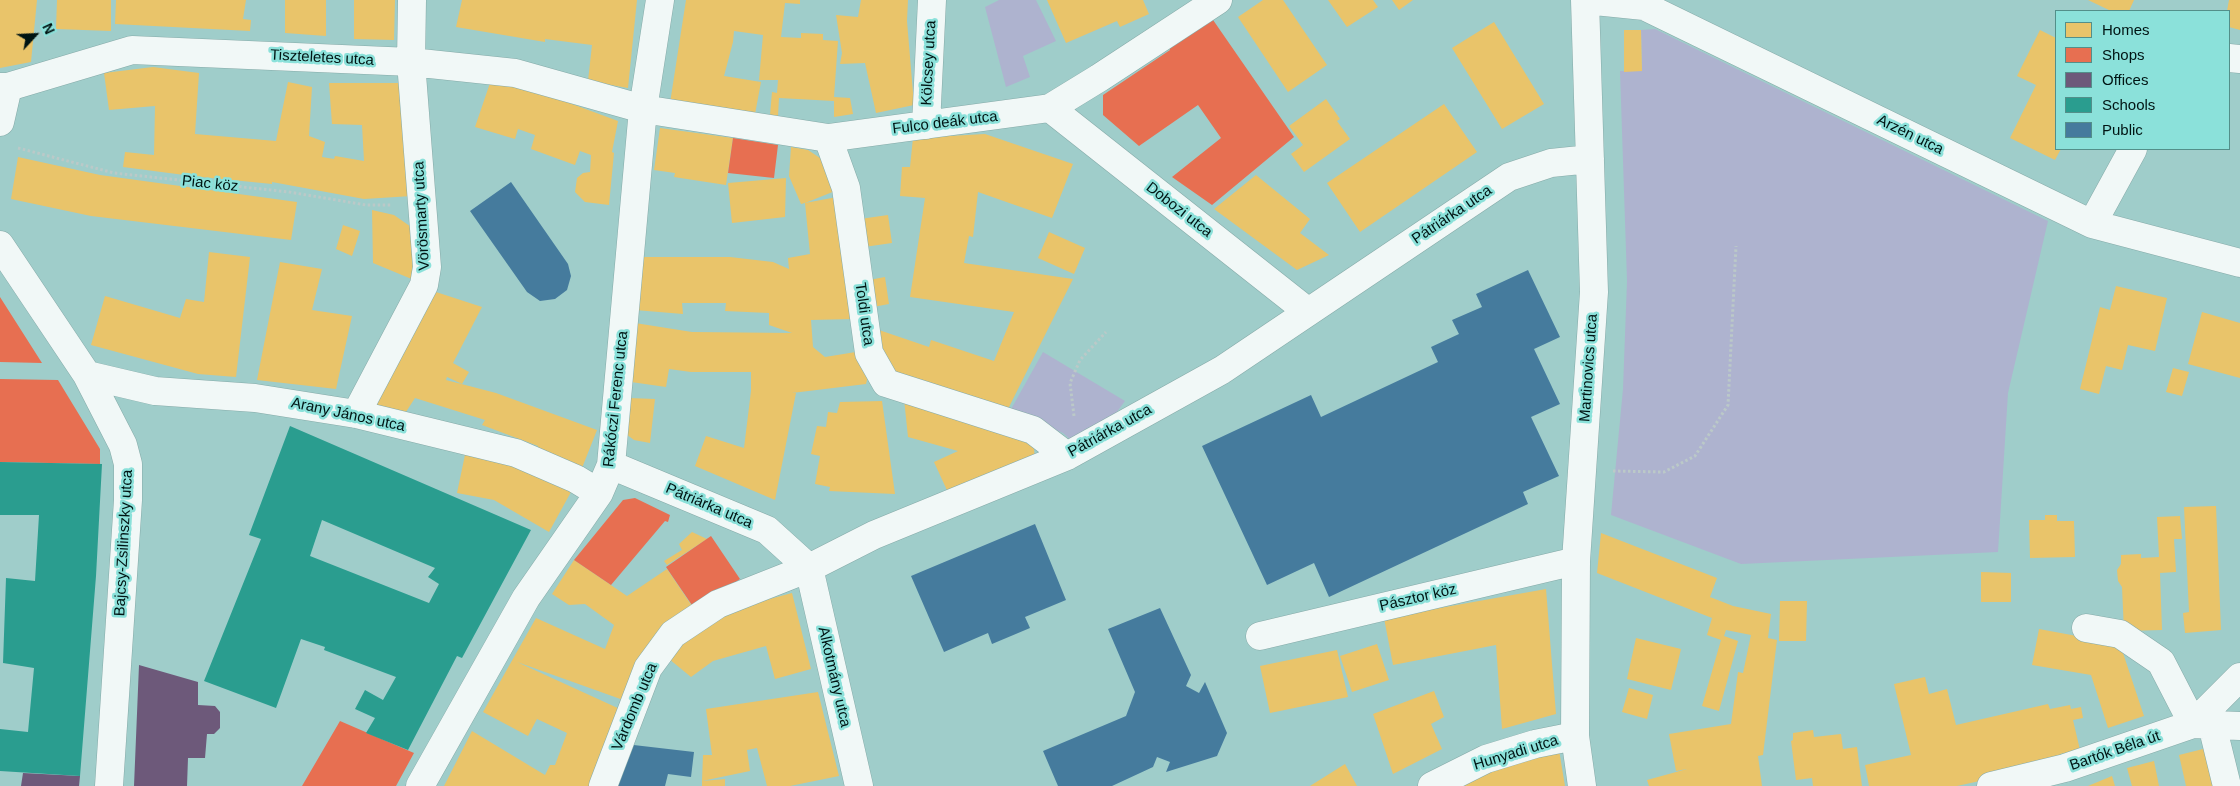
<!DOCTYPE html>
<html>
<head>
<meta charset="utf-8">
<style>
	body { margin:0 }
	#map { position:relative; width:2240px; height:786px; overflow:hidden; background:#9fcdca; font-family:Helvetica,sans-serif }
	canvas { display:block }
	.legend { position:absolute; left:2055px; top:10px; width:175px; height:140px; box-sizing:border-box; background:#8be1da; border:1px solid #538f8a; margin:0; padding:6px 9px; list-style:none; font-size:15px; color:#001413 }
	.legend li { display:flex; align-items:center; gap:10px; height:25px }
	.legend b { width:25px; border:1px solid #538f8a }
	.north { position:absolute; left:10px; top:10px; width:50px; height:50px; -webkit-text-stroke:4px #8be1da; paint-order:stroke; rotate:65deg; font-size:14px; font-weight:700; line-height:20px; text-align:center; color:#001413 }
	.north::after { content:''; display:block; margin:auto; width:18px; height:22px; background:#001413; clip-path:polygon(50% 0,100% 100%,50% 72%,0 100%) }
</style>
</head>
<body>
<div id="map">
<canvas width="2240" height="786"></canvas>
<ul class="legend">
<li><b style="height:14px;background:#e9c46a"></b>Homes</li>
<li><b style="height:14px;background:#e76f51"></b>Shops</li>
<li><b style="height:14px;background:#6d597a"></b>Offices</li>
<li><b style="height:14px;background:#2a9d8f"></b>Schools</li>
<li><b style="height:14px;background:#457b9d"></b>Public</li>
</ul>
<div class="north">N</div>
</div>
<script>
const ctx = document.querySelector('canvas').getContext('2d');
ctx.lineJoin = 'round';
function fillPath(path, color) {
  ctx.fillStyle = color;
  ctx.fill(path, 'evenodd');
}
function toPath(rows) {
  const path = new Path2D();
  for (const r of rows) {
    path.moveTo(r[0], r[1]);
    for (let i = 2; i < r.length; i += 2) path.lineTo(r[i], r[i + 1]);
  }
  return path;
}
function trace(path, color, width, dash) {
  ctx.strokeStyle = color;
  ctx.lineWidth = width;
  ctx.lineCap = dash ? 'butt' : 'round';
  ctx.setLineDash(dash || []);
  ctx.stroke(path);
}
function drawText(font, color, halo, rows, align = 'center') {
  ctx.font = font + ' Helvetica,sans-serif';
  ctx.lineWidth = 5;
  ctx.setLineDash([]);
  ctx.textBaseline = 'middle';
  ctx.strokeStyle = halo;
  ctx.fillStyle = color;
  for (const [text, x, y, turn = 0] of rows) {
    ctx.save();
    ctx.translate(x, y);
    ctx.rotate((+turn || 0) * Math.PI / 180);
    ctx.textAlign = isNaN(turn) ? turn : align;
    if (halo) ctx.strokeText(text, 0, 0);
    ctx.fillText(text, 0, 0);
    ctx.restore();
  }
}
fillPath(toPath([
	[999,0,1036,0,1056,41,1023,56,1030,77,1006,87,985,7],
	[1655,29,2048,221,2008,393,1998,552,1741,564,1611,515,1623,389,1627,281,1620,71,1642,71,1641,30],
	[1043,352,1125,401,1111,420,1073,442,1063,433,1010,411]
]), '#aeb3cf');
fillPath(toPath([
	[0,0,37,0,31,62,0,68],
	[57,0,111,0,111,31,56,29],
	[116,0,246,0,243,19,251,20,250,31,115,24],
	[285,0,326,0,326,36,285,33],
	[354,0,395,0,394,40,354,39],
	[462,0,637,0,628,88,588,81,592,45,545,39,545,42,456,27],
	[686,0,800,0,800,4,785,3,781,37,801,38,801,33,823,34,823,40,838,41,834,97,850,98,853,114,834,117,834,101,779,98,778,116,770,115,772,92,777,93,778,80,759,80,763,35,734,31,733,42,724,76,761,82,755,114,670,103],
	[861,0,908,0,907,21,914,105,876,113,865,63,840,64,842,53,836,15,858,17],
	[1047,0,1143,0,1149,14,1120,27,1117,21,1066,43],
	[1263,0,1283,0,1327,65,1288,92,1238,17],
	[1328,0,1373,0,1378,7,1347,27],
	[1392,0,1413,0,1399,10],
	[2088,0,2134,0,2129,11,2111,11],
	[2229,0,2240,0,2240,30,2229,27,2229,11,2227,11],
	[1494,22,1544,104,1502,129,1452,48],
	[1624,30,1641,30,1642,71,1624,72],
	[2040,30,2056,38,2056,149,2061,149,2055,160,2010,138,2036,85,2017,76],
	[153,67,199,73,195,134,276,141,288,82,312,87,309,136,325,142,322,157,334,159,335,156,364,161,362,125,332,124,329,83,405,83,412,196,364,199,272,182,272,184,192,176,123,167,125,152,154,155,155,106,109,110,104,73],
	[490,83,518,84,618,121,612,152,614,153,609,205,585,202,575,192,577,178,583,173,590,172,591,155,580,151,575,165,531,149,535,135,518,129,515,139,475,127],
	[1326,99,1340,119,1337,121,1350,139,1304,172,1291,154,1303,145,1289,126],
	[1444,104,1477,152,1360,232,1327,183],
	[660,128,733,138,726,185,674,177,675,173,654,170],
	[985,134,1073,164,1052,218,978,192,973,237,969,236,964,263,1073,279,1006,413,893,375,883,356,876,329,929,347,931,340,994,361,1014,312,910,297,925,198,900,196,902,167,910,167,913,138],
	[791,147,808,150,820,158,835,191,805,203,837,197,853,319,811,320,813,347,825,357,862,351,871,364,866,384,792,393,796,393,775,500,695,466,706,436,744,448,751,391,751,372,691,372,669,369,666,387,631,382,635,323,692,332,792,333,769,325,769,313,725,311,726,303,682,303,683,314,635,310,642,257,730,257,773,262,789,269,788,258,810,254,805,203,801,204,789,176],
	[18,157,100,175,297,202,291,240,91,216,11,199],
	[1256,175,1310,219,1300,233,1329,255,1297,270,1214,209],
	[786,178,785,217,732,223,728,183],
	[372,210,394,215,414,229,414,280,373,263],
	[888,215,892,243,864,247,860,219],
	[343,225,360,231,352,256,336,249],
	[1049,232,1085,248,1074,274,1038,258],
	[209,252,250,257,236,377,198,374,91,345,105,296,180,318,186,299,204,302],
	[280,262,322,269,312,310,352,316,336,389,257,380],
	[885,277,889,304,873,307,869,280],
	[2116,286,2167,298,2155,351,2128,345,2122,370,2106,366,2099,394,2080,389,2100,307,2110,310],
	[436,292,482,307,453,363,469,372,462,384,447,377,446,380,496,393,597,430,580,473,535,455,538,446,482,425,485,420,415,398,402,418,371,409],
	[2202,312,2240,323,2240,378,2188,364],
	[2173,368,2189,372,2182,396,2166,392],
	[629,398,655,399,650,443,634,440,626,434],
	[904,399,1033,441,1035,458,951,499,934,462,958,451,908,437],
	[882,401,895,494,829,491,830,487,815,484,820,456,811,454,817,426,826,427,828,412,837,413,840,402],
	[466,450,508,458,571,492,549,532,494,500,457,493],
	[2216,506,2221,630,2185,633,2183,613,2189,612,2184,507],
	[2045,515,2057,515,2057,521,2074,521,2075,557,2030,558,2029,520,2045,520],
	[2180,516,2182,539,2174,539,2176,572,2160,573,2162,630,2124,631,2122,587,2118,581,2117,570,2121,564,2121,555,2141,554,2141,558,2159,557,2157,517],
	[692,532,707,539,667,565,664,561,682,550,679,544],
	[1601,533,1717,578,1710,597,1733,606,1771,614,1768,638,1777,640,1763,755,1758,756,1762,786,1649,786,1647,780,1687,769,1676,771,1669,734,1731,724,1738,672,1743,673,1751,635,1726,630,1724,636,1738,641,1719,711,1702,706,1721,640,1707,635,1712,618,1597,573],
	[574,560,627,596,667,569,694,609,626,701,517,662,622,710,594,786,444,786,472,731,545,775,550,765,555,765,567,733,537,719,528,736,483,712,536,618,605,649,614,625,585,604,569,605,552,594],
	[1981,572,2011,573,2011,602,1981,602],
	[1546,589,1556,714,1502,729,1496,645,1393,665,1384,618],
	[792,593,811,669,775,679,766,646,713,661,691,677,663,654,721,612],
	[1780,601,1807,601,1806,641,1779,641],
	[2039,629,2120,644,2144,716,2108,728,2091,675,2032,665],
	[1636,638,1681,649,1671,690,1627,679],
	[1377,644,1389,680,1352,692,1340,656],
	[1337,650,1348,697,1270,713,1260,666],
	[1925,677,1929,694,1947,689,1956,725,2048,704,2050,709,2070,705,2071,709,2081,707,2083,718,2073,720,2080,750,2060,754,2062,763,1957,786,1869,786,1865,765,1911,755,1894,684],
	[1629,688,1653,695,1647,719,1622,712],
	[1434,691,1444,717,1431,724,1442,749,1393,774,1373,714],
	[818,692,839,776,790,786,767,786,757,748,747,750,750,771,702,781,703,755,712,755,706,709],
	[1813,730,1814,737,1841,734,1843,749,1857,747,1862,786,1813,786,1812,778,1796,780,1791,741,1793,740,1793,733],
	[2211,747,2220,786,2186,786,2179,755],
	[1559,750,1565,786,1450,786,1489,768],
	[2154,761,2159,786,2132,786,2127,768],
	[1345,764,1357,786,1310,786],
	[2112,776,2115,786,2088,786],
	[725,779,725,786,702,786,702,781]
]), '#e9c46a');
fillPath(toPath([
	[1211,17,1294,137,1212,205,1172,177,1221,138,1198,105,1139,146,1103,115,1103,95,1170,50,1168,46],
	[733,138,778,145,774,178,728,173],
	[0,297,42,363,0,362],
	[0,379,58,380,100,449,100,464,0,462],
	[635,498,670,515,668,522,665,521,611,585,574,560,623,500],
	[711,536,740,579,696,611,666,567],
	[340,721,414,753,396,786,302,786]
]), '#e76f51');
fillPath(toPath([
	[139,665,198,682,198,705,215,706,220,712,220,728,214,734,207,734,205,758,188,758,187,786,134,786],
	[23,773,80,776,79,786,21,786]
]), '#6d597a');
fillPath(toPath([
	[290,426,531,530,462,658,457,656,408,750,366,733,375,718,355,709,365,690,383,700,396,677,324,650,325,647,301,639,276,708,204,681,261,539,249,535],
	[322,520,435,568,428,577,439,584,429,603,310,556],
	[0,462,102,464,96,576,80,776,0,771,0,729,28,732,34,668,3,663,6,578,35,581,39,515,0,515]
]), '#2a9d8f');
fillPath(toPath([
	[511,182,568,264,571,276,567,290,555,299,540,301,527,292,470,211],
	[1528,270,1560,337,1534,349,1560,404,1531,417,1559,476,1523,492,1528,504,1329,597,1314,563,1267,585,1202,446,1311,395,1321,417,1438,362,1431,347,1459,334,1452,320,1482,307,1476,294],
	[1035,524,1066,600,1025,617,1030,628,992,644,988,633,944,652,911,576],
	[1160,608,1191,675,1186,686,1199,693,1205,682,1227,733,1217,756,1166,772,1170,762,1157,757,1153,767,1112,786,1058,786,1043,751,1126,716,1135,692,1108,629],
	[625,744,694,752,691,777,668,774,665,786,613,786]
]), '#457b9d');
const street = toPath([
	[1585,0,1644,6,2092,224,2240,263],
	[2229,58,2240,59],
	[0,87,8,87,132,50,411,62,515,73,643,109,828,138,1050,108,1099,78,1218,0],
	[1050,108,1307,311],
	[0,122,8,87],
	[926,125,932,0],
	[828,138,846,188,869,353,886,383,1033,430,1067,456],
	[2092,224,2133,149],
	[0,245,87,375,123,445,128,464,128,500,109,786],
	[87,375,155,391,255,398,356,414,516,453,576,479,599,493],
	[356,414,424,285,427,267,411,62,412,0],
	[611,465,767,530,809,568],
	[809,568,859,786],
	[2086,628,2120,634,2161,662,2193,724],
	[1260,636,1576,561],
	[2193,724,2240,677],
	[2212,725,2227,786],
	[420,786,526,598,599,493,611,465,643,109,660,0],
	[603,786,648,668,673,634,718,604,809,568,874,535,1067,456,1222,370,1509,177,1551,163,1590,159],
	[1432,786,1486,759,1535,744,1575,736],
	[1582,786,1575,736,1576,561,1594,292,1585,0],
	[1991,786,2065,768,2193,724,2240,726]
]);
trace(street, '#85aaa8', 29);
trace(toPath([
	[18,148,114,173,289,192,366,205,391,205],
	[1074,416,1070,383,1080,360,1106,332],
	[1613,471,1664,472,1695,456,1728,405,1736,246]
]), '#bbc9c8', 3, [2.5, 2.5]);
trace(street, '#f1f8f7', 28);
drawText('15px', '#001413', '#8be1da', [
	["Tiszteletes utca",322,58,3],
	["Kölcsey utca",929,63,-87],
	["Fulco deák utca",945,123,-7],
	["Arzén utca",1910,135,26],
	["Piac köz",210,184,6],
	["Dobozi utca",1179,210,38],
	["Pátriárka utca",1452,215,-34],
	["Vörösmarty utca",422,216,-93],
	["Toldi utca",864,314,82],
	["Martinovics utca",1589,368,-86],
	["Rákóczi Ferenc utca",616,399,-84],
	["Arany János utca",348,415,12],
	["Pátriárka utca",1110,431,-29],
	["Pátriárka utca",709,506,23],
	["Bajcsy-Zsilinszky utca",124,543,-87],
	["Pásztor köz",1418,598,-13],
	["Alkotmány utca",834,677,77],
	["Várdomb utca",635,707,-67],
	["Bartók Béla út",2115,751,-19],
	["Hunyadi utca",1516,753,-17]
]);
</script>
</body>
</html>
